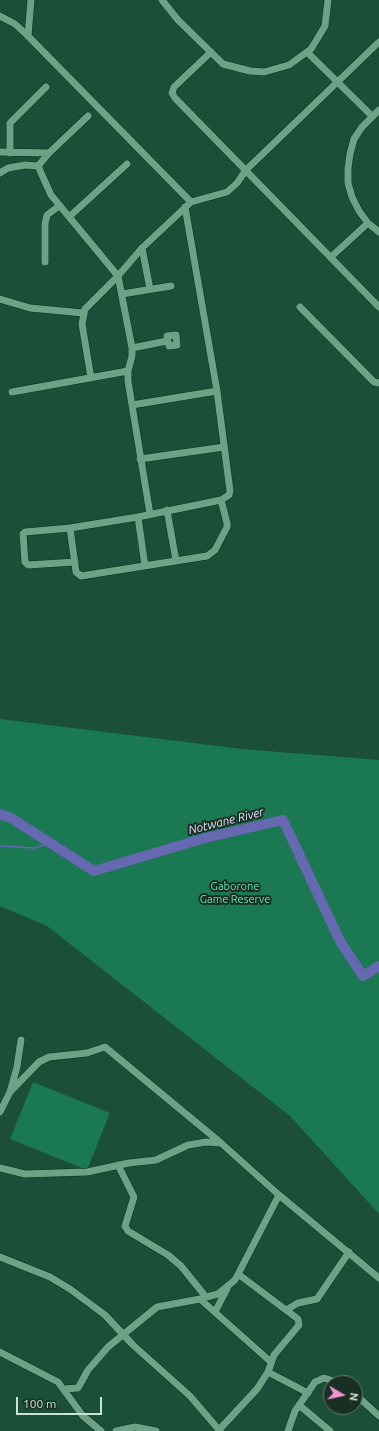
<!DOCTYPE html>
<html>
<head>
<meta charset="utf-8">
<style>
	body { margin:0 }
	#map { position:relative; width:379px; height:1431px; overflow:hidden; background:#1b4f37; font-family:Ubuntu,sans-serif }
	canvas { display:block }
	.north { position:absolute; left:323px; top:1375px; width:40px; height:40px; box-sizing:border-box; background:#1a2f24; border:1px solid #60776a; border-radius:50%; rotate:99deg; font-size:11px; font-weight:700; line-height:16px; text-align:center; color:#c8e2d3 }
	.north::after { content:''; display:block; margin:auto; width:14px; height:18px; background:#f491d3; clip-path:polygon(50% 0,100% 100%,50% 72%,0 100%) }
	.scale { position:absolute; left:16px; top:1397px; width:86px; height:18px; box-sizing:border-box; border:2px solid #c8e2d3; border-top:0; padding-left:5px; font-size:12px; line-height:14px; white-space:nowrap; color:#c8e2d3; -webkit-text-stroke:3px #1a2f24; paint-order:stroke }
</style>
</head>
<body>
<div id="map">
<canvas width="379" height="1431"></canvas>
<div class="north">N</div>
<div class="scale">100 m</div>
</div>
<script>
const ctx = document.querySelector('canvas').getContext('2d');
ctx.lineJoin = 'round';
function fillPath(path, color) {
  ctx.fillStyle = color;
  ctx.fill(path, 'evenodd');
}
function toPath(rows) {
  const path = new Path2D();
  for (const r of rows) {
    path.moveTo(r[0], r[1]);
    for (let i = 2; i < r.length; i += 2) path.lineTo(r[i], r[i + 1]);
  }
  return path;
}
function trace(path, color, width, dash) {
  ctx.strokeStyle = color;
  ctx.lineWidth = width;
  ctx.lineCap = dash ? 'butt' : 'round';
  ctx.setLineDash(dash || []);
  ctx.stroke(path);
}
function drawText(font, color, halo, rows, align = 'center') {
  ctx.font = font + ' Ubuntu,sans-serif';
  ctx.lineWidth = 4;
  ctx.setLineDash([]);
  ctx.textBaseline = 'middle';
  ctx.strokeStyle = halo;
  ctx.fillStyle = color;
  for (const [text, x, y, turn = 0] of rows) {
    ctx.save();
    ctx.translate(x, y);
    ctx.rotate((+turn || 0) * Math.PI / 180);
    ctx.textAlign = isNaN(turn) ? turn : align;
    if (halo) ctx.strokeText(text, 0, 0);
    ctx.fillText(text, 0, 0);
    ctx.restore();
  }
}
fillPath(toPath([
	[0,719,242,749,379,760,379,1214,290,1116,47,926,0,906],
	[33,1082,110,1113,87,1170,10,1139]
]), '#1a7852');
trace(toPath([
	[0,846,35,848,50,843]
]), '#6668b2', 1.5);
trace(toPath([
	[0,814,11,818,94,871,205,838,283,820,340,941,363,976,379,966]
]), '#6668b2', 10);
const minor = toPath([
	[162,0,178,20,223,64,250,71,264,72,289,65,311,49,325,26,328,0],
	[0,16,15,24,28,36,191,202],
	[28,36,31,0],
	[211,52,174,87,172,93,175,98,379,307],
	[307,52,372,116],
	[379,110,362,127,354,139,350,154,348,168,348,183,352,197,359,211,368,223,379,232],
	[0,152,49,153,88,116],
	[10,153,10,123,46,87],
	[49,153,38,166,51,195,118,276,132,348,132,356,128,371,128,381,150,514],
	[0,173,8,168,25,165,38,166],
	[69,217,127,164],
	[142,248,150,289],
	[331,257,368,223],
	[45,262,45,224,47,215,59,206],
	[122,294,171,286],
	[0,299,30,308,83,313],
	[300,307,374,382,379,383],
	[176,335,177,345,169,346,167,336,176,335],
	[132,348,167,341],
	[91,378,82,324,85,309,118,276,142,248,191,202,227,192,237,183,246,170,379,42],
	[12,392,128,371],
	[132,405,217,391],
	[140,459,224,447],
	[167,510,176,561],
	[138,517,145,566],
	[70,528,76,572,81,576,207,556,215,550,227,527,227,523,221,500],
	[75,562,28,565,25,562,23,534,25,532,70,528,138,517,221,500,229,495,230,491,217,391,185,207],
	[10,1092,39,1062,49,1057,87,1053,105,1047,221,1143],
	[0,1112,10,1092,17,1067,21,1040],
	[118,1165,134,1197,125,1226,128,1231,168,1255,181,1266,206,1297],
	[0,1168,25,1174,87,1172,129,1163,156,1160,188,1145,206,1142,221,1143,279,1195,379,1278],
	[0,1257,50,1277,70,1289,105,1315,133,1345,190,1396,220,1431],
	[202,1298,218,1294,235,1280,279,1195],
	[286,1310,298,1303,317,1299,349,1252],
	[215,1312,227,1289],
	[0,1352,58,1382,83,1416,101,1431],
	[268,1372,308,1393],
	[64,1389,78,1388,88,1370,108,1347,157,1307,200,1299,271,1362],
	[355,1394,379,1416],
	[299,1405,330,1431],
	[219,1430,257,1389,268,1372,274,1355,299,1325,298,1319,238,1274],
	[116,1431,135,1427,156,1431],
	[288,1431,295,1411,315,1382,324,1378,340,1383]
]);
trace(minor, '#0a3221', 8);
trace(minor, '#6ea186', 7);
drawText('11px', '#65e7ab', '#1a2f24', [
	["Gaborone",235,886],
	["Game Reserve",235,899]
]);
drawText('italic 12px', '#dee0f6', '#1a2f24', [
	["Notwane River",226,821,-14]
]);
</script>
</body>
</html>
